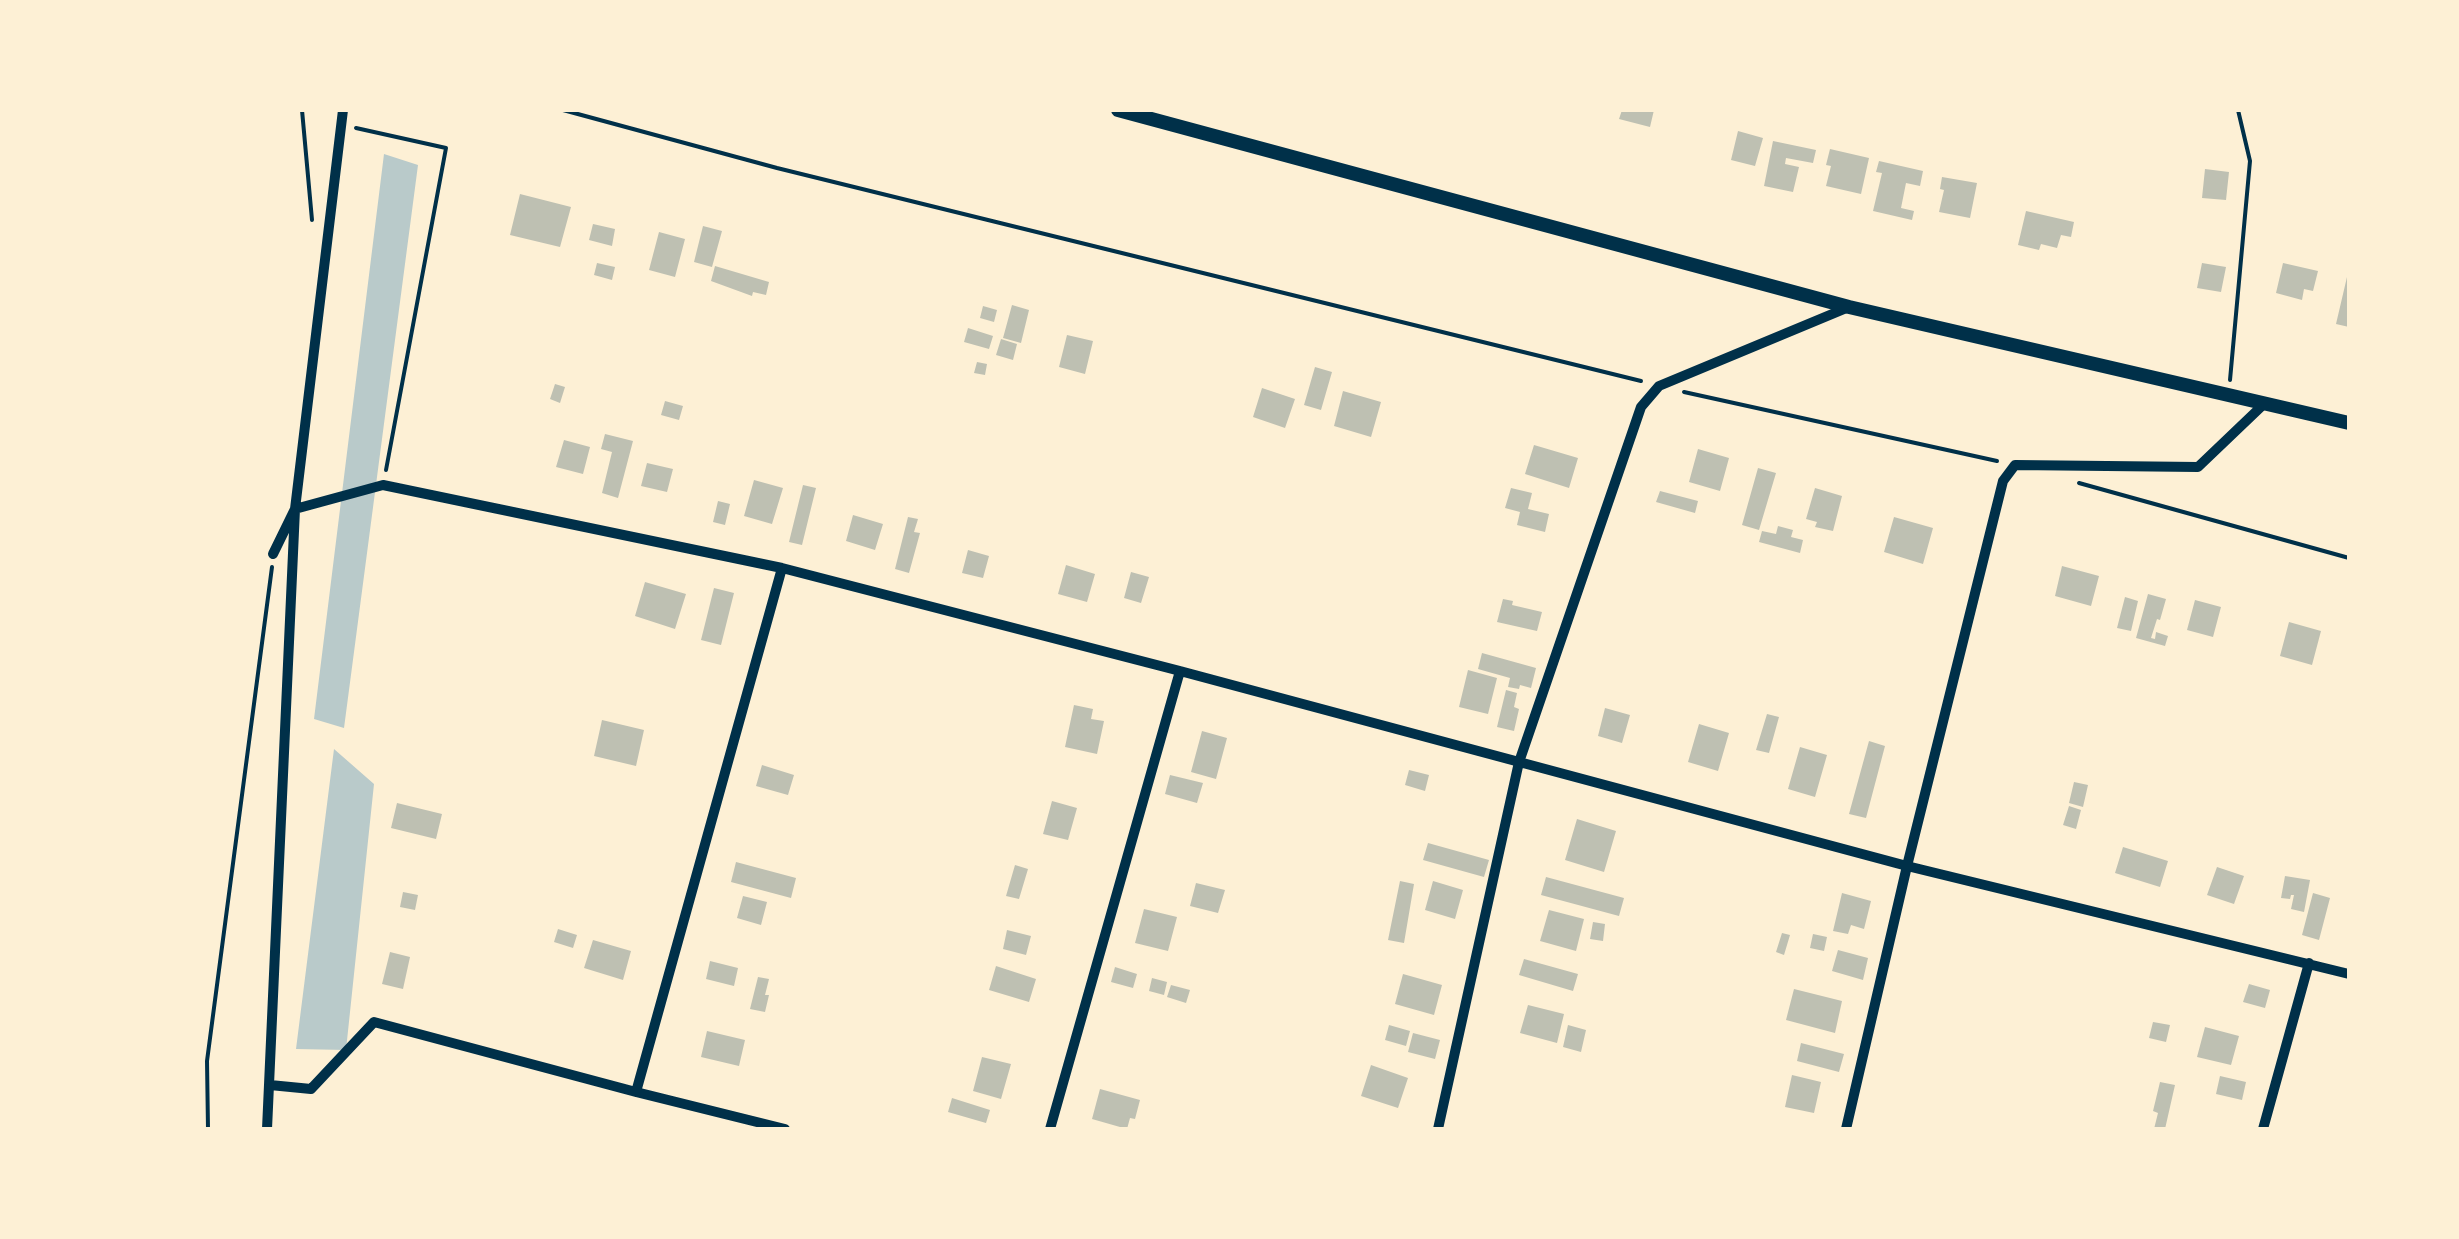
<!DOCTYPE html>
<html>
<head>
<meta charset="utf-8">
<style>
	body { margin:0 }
	#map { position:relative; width:2459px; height:1239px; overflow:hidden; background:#fdf0d5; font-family:Ubuntu,sans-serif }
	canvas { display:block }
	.frame { position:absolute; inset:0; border:112px solid #fdf0d5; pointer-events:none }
</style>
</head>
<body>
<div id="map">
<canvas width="2459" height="1239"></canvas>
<div class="frame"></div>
</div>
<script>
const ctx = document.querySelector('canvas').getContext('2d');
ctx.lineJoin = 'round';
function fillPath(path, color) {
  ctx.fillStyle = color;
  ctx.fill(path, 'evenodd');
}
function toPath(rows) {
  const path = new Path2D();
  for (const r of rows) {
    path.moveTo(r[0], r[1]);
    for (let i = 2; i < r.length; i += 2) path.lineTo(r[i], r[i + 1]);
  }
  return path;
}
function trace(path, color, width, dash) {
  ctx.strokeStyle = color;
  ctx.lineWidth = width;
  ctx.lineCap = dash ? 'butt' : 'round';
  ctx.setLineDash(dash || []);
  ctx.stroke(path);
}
fillPath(toPath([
	[384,154,418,165,344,728,314,719],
	[334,749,374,784,346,1050,296,1049]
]), '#b9caca');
fillPath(toPath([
	[1622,110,1654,110,1650,127,1619,119],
	[1738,131,1763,138,1755,166,1731,160],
	[1773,141,1816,150,1813,163,1786,158,1785,164,1799,167,1793,192,1764,186],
	[1830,149,1869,158,1861,194,1826,186,1831,166,1826,165],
	[1879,161,1923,171,1920,186,1906,183,1901,208,1914,211,1912,220,1873,211,1882,173,1876,172],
	[2205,169,2229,172,2226,200,2202,198],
	[1942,177,1977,183,1970,218,1939,212,1944,190,1940,189],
	[520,194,571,207,560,247,510,235],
	[2026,211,2074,222,2071,237,2061,235,2057,248,2041,244,2039,250,2018,245],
	[593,224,615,229,612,246,589,240],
	[703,226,722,231,712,267,694,262],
	[659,232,685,239,675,277,649,270],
	[597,263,615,267,612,280,594,275],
	[2202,263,2226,267,2221,292,2197,288],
	[2283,263,2318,271,2313,291,2304,289,2302,300,2276,293],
	[715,266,769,282,766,295,753,292,752,296,711,281],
	[2347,277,2349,277,2349,327,2336,324],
	[1012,305,1029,310,1021,343,1003,338],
	[983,306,997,310,994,322,980,318],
	[968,328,993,336,989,349,964,342],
	[1067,335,1093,341,1085,374,1059,367],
	[1001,339,1017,344,1013,360,996,355],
	[977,362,987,364,985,375,974,373],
	[1315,367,1332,372,1321,410,1304,405],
	[555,384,565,387,560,403,550,399],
	[1262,388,1295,399,1285,428,1253,417],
	[1343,391,1381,402,1371,437,1334,426],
	[665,401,683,406,679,420,661,415],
	[605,434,633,441,618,498,602,493,612,452,601,449],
	[564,440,590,447,583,474,556,467],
	[1534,445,1578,458,1569,488,1525,474],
	[1698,449,1729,458,1720,491,1689,482],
	[647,463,673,469,667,492,641,486],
	[1758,468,1776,473,1759,530,1742,525],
	[754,480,783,488,772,524,744,516],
	[803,485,816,488,802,545,789,542],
	[1511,488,1532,493,1528,509,1549,514,1545,532,1517,525,1520,512,1505,508],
	[1815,488,1842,496,1833,531,1815,527,1817,522,1806,519],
	[1660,491,1698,501,1695,513,1656,502],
	[718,501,730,504,725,525,713,522],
	[853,515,883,524,875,550,846,541],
	[908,517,918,519,914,532,920,533,909,573,895,569],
	[1894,517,1933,528,1923,564,1884,552],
	[1778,526,1793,530,1791,537,1803,540,1800,553,1759,542,1762,531,1776,534],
	[968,550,989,556,983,578,962,573],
	[1066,565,1095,574,1087,602,1058,594],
	[2062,566,2099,576,2091,606,2055,596],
	[1131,572,1149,577,1141,603,1124,598],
	[645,582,686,594,675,629,635,616],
	[714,588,734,593,721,645,701,640],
	[2148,594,2166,599,2160,620,2157,619,2151,638,2155,639,2156,632,2168,636,2165,646,2136,638],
	[2125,597,2138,601,2131,631,2117,628],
	[1503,599,1513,601,1512,605,1542,612,1537,631,1497,622],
	[2195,600,2221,607,2213,637,2187,630],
	[2289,622,2321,631,2312,665,2280,656],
	[1482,653,1536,668,1531,688,1520,685,1519,689,1508,687,1510,678,1478,669],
	[1468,670,1497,678,1488,714,1459,707],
	[1506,690,1517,693,1514,707,1519,709,1514,731,1497,727],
	[1074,705,1093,709,1091,719,1104,721,1097,754,1065,747],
	[1605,708,1630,715,1622,743,1598,736],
	[1767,714,1779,717,1769,753,1756,750],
	[602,720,644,730,636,766,594,756],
	[1699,724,1729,733,1718,771,1688,762],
	[1202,731,1227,738,1216,779,1191,772],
	[1869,741,1885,746,1866,818,1849,814],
	[1800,747,1827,755,1815,797,1788,789],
	[762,765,794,775,788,795,756,786],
	[1409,770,1429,775,1425,791,1405,785],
	[1170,775,1203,783,1197,803,1165,794],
	[2074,782,2088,785,2083,807,2069,803],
	[1052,801,1077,808,1068,840,1043,834],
	[397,803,442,814,436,839,391,828],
	[2069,806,2081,810,2076,829,2063,825],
	[1577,819,1616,831,1604,872,1565,860],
	[1428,843,1489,860,1484,877,1423,860],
	[2123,847,2168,861,2160,887,2115,873],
	[736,862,796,878,791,898,731,882],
	[1015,865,1028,869,1019,899,1006,896],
	[2217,867,2244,876,2234,904,2207,895],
	[2285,876,2310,880,2304,912,2291,909,2294,895,2291,895,2290,899,2281,898],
	[1546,877,1624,898,1619,916,1541,895],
	[1400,881,1414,884,1404,943,1388,940],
	[1433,881,1463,890,1455,919,1425,910],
	[1196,883,1225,890,1218,913,1190,906],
	[403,892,418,895,415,910,400,907],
	[1842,893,1871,901,1864,929,1851,925,1848,934,1833,931],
	[2313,893,2330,898,2319,940,2302,935],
	[743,896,767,902,761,925,737,918],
	[1144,909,1177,917,1168,951,1135,943],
	[1549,910,1584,919,1576,951,1540,941],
	[1593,922,1605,924,1603,941,1590,939],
	[558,929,577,935,573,948,554,942],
	[1007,930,1031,936,1026,955,1003,949],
	[1782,933,1790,935,1784,955,1776,952],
	[1813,934,1827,937,1824,951,1810,948],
	[593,940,631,951,623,980,584,968],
	[1838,950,1868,958,1863,980,1832,971],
	[390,952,410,957,403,989,382,984],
	[1524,959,1578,974,1573,991,1519,975],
	[710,961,738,968,734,986,706,979],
	[996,966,1036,979,1029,1002,989,990],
	[1115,967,1137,974,1133,988,1111,982],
	[1403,974,1442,985,1434,1015,1395,1004],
	[758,977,769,979,765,995,769,995,765,1012,750,1009],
	[1152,978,1167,982,1164,995,1149,991],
	[2249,984,2270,990,2265,1008,2243,1002],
	[1171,985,1190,990,1186,1003,1167,997],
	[1794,989,1842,1001,1835,1033,1786,1020],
	[1528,1005,1564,1014,1557,1043,1520,1033],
	[2153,1022,2170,1025,2166,1042,2149,1038],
	[1389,1025,1410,1031,1406,1046,1385,1040],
	[1568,1025,1586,1030,1581,1052,1563,1047],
	[2205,1027,2239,1036,2231,1065,2197,1057],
	[707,1031,745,1040,739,1066,701,1057],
	[1413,1033,1440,1040,1435,1059,1408,1052],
	[1801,1043,1844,1054,1839,1072,1797,1061],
	[982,1057,1011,1064,1001,1099,973,1091],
	[1371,1065,1408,1078,1398,1108,1361,1096],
	[1792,1075,1821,1082,1814,1113,1785,1107],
	[2220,1076,2246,1082,2242,1100,2216,1094],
	[2160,1082,2175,1085,2165,1129,2154,1129,2158,1113,2153,1111],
	[1100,1089,1140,1100,1135,1119,1130,1118,1127,1129,1092,1119],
	[952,1098,990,1110,986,1123,948,1112]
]), '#bec0b2');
trace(toPath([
	[302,110,312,220],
	[563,110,777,168,1641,381],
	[356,128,446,148,386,470],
	[2230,380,2250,161,2238,110],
	[1684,392,1997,461],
	[2079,483,2349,558],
	[208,1129,207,1061,272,567]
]), '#003049', 4);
trace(toPath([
	[273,554,295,509,383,485,782,568,1180,671,1907,866,2349,974],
	[270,1085,311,1089,374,1022,636,1092,785,1129],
	[636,1092,782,568],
	[267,1129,295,509,343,110],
	[1050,1129,1180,671],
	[1438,1129,1519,762,1641,407,1659,386,1849,307],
	[1846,1129,1907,866,2003,481,2015,465,2198,467,2265,403],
	[2263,1129,2309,963]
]), '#003049', 10);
trace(toPath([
	[1118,110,1849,307,2349,423]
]), '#003049', 14);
</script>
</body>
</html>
